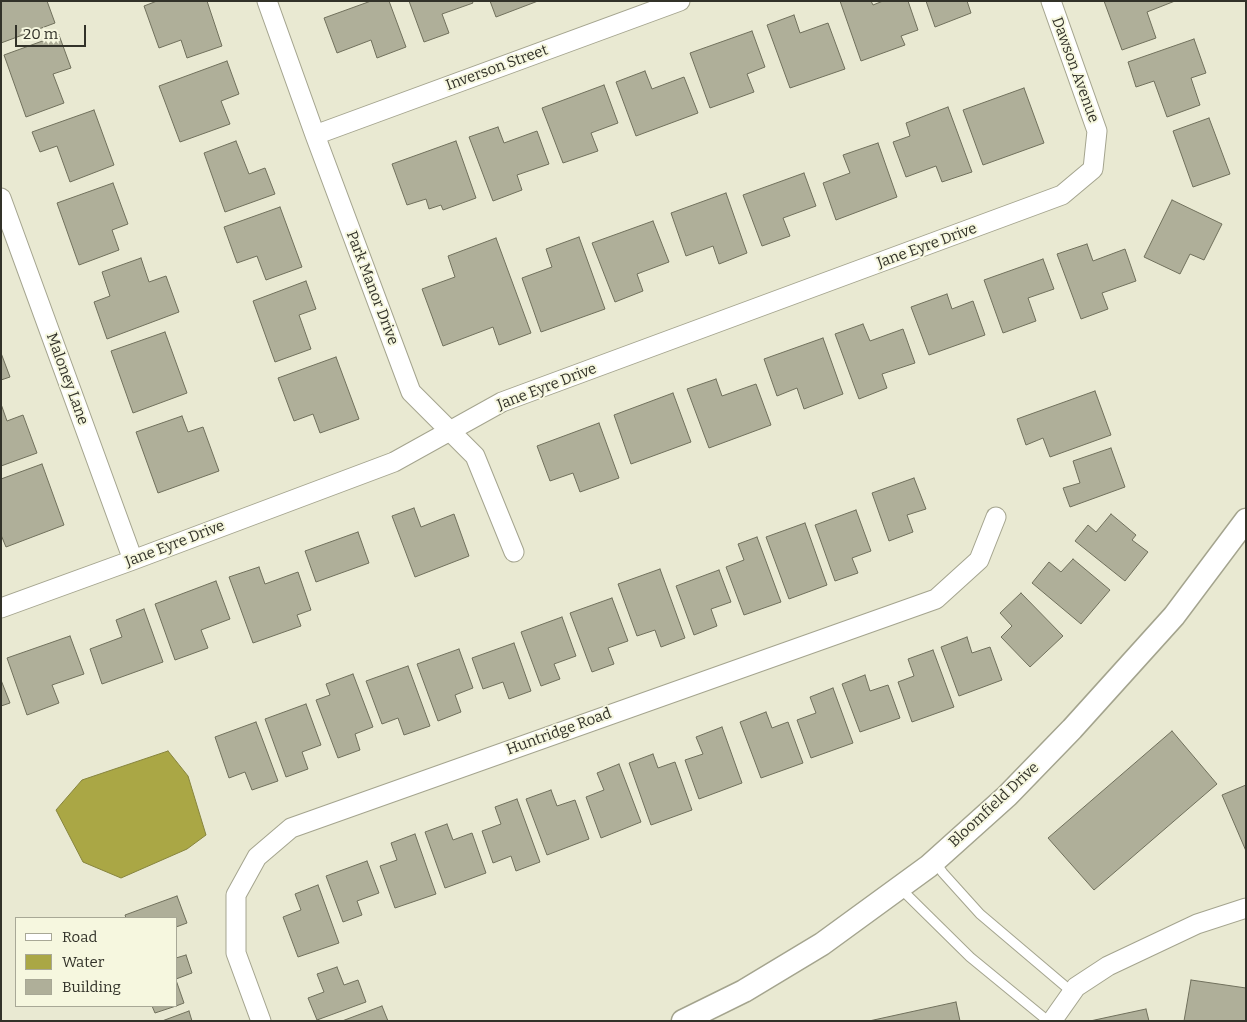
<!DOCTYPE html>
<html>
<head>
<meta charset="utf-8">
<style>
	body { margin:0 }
	#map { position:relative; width:1247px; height:1022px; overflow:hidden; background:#e9e9d2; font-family:Bitter,serif }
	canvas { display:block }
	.frame { position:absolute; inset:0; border:2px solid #323229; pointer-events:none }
	.legend { position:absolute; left:15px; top:917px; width:162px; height:90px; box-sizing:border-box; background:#f6f7df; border:1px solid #a8a896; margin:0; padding:6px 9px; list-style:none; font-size:15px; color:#323229 }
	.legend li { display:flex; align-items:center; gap:10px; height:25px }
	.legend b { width:25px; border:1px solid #a8a896 }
	.scale { position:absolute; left:15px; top:25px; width:71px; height:22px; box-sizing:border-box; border:2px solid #323229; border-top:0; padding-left:6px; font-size:15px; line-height:18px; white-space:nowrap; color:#323229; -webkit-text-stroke:4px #f6f7df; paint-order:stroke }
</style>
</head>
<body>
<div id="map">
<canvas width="1247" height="1022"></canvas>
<div class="frame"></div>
<ul class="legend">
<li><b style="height:6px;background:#fff"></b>Road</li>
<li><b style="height:14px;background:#aaa745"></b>Water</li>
<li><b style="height:14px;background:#afaf99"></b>Building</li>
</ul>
<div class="scale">20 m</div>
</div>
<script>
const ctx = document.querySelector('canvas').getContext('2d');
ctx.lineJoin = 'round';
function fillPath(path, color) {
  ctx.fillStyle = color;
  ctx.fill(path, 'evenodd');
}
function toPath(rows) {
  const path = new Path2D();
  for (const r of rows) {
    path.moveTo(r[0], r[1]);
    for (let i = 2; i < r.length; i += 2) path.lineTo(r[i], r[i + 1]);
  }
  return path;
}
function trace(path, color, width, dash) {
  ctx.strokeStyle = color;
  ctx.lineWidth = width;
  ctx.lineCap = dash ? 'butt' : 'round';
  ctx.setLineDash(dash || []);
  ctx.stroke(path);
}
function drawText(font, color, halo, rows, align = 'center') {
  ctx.font = font + ' Bitter,serif';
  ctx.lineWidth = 4;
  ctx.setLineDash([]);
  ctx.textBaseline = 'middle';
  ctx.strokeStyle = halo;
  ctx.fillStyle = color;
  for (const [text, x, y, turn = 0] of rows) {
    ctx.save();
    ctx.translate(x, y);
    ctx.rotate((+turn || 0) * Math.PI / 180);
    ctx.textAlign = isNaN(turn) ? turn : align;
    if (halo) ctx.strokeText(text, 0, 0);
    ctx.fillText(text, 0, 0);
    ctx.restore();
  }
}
const water = toPath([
	[168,751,188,776,206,835,187,849,121,878,83,862,56,810,82,780,168,751]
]);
fillPath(water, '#aaa745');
trace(water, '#86843d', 1);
const building = toPath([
	[1,1,47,1,55,23,1,43,1,1],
	[157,1,207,1,222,46,187,58,181,40,159,48,144,6,157,1],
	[371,1,389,1,406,47,377,58,371,40,337,53,324,18,371,1],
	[409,1,472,1,473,3,442,14,449,33,424,42,409,1],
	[490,1,538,1,496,17,490,1],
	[840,1,871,1,873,5,883,1,908,1,918,30,901,36,905,45,861,61,840,1],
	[926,1,967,1,971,13,935,27,926,1],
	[1104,1,1175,1,1147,12,1156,38,1122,50,1104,1],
	[794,15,800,33,828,23,845,69,790,88,767,25,794,15],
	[752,31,765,67,747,74,754,92,710,108,690,53,752,31],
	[59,35,71,68,53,74,64,103,26,117,4,55,59,35],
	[1194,39,1206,73,1191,78,1200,105,1167,117,1154,81,1136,87,1128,62,1194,39],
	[227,61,239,94,221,101,230,124,180,142,159,86,227,61],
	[645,71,652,89,684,77,698,113,636,136,616,82,645,71],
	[604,85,618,123,591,133,598,151,563,163,542,108,604,85],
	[1024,88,1044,143,983,165,963,110,1024,88],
	[948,107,972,172,942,182,936,166,906,177,893,142,910,136,906,123,948,107],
	[94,110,114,165,70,182,57,146,40,152,32,132,94,110],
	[1209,118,1230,174,1193,187,1173,131,1209,118],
	[498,127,504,143,537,131,549,164,517,175,522,190,493,201,469,137,498,127],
	[236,141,249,174,265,168,275,194,225,212,204,153,236,141],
	[456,141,476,198,443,210,441,205,429,209,426,199,407,205,392,164,456,141],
	[878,143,897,197,836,220,823,183,850,173,843,155,878,143],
	[804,173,816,206,783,218,790,236,762,246,743,195,804,173],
	[113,183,128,224,112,230,119,250,79,265,57,203,113,183],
	[726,193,747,253,719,264,713,246,686,256,671,213,726,193],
	[1172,200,1222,224,1204,260,1190,254,1180,274,1144,257,1172,200],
	[280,207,302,267,266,280,257,256,237,263,224,227,280,207],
	[653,221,669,262,637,274,643,291,615,302,592,243,653,221],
	[579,237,605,309,541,332,522,278,552,267,546,249,579,237],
	[496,238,531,333,499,345,493,327,443,346,422,289,455,277,448,256,496,238],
	[1087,244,1093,261,1125,249,1136,281,1102,293,1108,309,1081,319,1057,254,1087,244],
	[141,258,149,282,166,276,179,312,107,339,94,302,110,296,102,272,141,258],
	[1043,259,1054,289,1028,298,1036,321,1003,333,984,280,1043,259],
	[306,281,316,309,299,315,311,349,275,362,253,301,306,281],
	[947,294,952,309,973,301,985,335,929,355,911,307,947,294],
	[863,324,870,341,903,329,915,363,882,374,887,388,859,399,835,334,863,324],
	[165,332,187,393,133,413,111,351,165,332],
	[823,338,843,394,804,409,797,388,777,396,764,359,823,338],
	[1,353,10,377,1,380,1,353],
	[336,357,359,419,320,433,313,414,294,421,278,378,336,357],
	[716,379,722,396,756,384,771,425,709,448,687,389,716,379],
	[1095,391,1111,435,1050,457,1043,438,1026,445,1017,419,1095,391],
	[673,393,691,442,631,464,614,415,673,393],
	[1,404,7,421,23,415,37,453,1,466,1,404],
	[182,416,188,432,203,427,219,471,158,493,136,432,182,416],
	[599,423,619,478,580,492,573,473,550,481,537,446,599,423],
	[1111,448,1125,487,1070,507,1063,488,1080,483,1073,461,1111,448],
	[42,464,64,525,6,547,1,535,1,479,42,464],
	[914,478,926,509,907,515,913,532,889,541,872,493,914,478],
	[414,508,421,527,454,514,469,556,415,577,392,516,414,508],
	[856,510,871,551,852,558,858,573,835,581,815,525,856,510],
	[1111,514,1136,535,1132,540,1148,552,1125,581,1075,541,1088,525,1096,532,1111,514],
	[805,523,827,585,789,599,766,537,805,523],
	[358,532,369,563,316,582,305,551,358,532],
	[757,537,781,602,744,615,726,567,744,560,738,544,757,537],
	[1073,559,1110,590,1081,624,1032,583,1049,562,1061,572,1073,559],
	[259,567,265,584,298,572,311,610,297,615,301,626,253,643,229,577,259,567],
	[660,569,685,638,661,647,655,630,637,636,618,584,660,569],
	[719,570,731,602,711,609,717,626,694,635,676,586,719,570],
	[216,581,230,619,201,630,208,648,175,660,155,604,216,581],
	[1021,593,1063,636,1030,667,1001,637,1012,626,1000,613,1021,593],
	[612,598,628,641,608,648,614,664,592,672,570,613,612,598],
	[144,609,163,662,102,684,90,649,122,637,116,620,144,609],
	[562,617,576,656,554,664,560,679,541,686,521,632,562,617],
	[70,636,84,674,52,685,59,703,27,715,7,658,70,636],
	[967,637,972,653,990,647,1002,680,959,696,941,647,967,637],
	[514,643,531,691,509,699,503,682,483,689,472,658,514,643],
	[459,649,473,688,455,695,461,712,438,721,417,664,459,649],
	[933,650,954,707,912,722,898,682,914,676,908,659,933,650],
	[408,666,430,726,404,735,398,718,382,724,366,681,408,666],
	[353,674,373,727,355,734,360,750,338,758,316,700,330,695,326,684,353,674],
	[865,675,870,691,888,685,900,718,860,732,842,684,865,675],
	[1,680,10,703,1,706,1,680],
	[833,688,853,743,811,758,797,720,816,713,810,697,833,688],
	[306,704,321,745,302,752,308,769,286,777,265,719,306,704],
	[766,712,772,728,788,722,803,763,761,778,740,722,766,712],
	[256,722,278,781,252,790,245,772,229,778,215,737,256,722],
	[722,727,742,783,699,799,685,760,703,754,696,737,722,727],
	[1172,731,1217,784,1094,890,1048,838,1172,731],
	[653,754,658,768,675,762,692,810,651,825,629,763,653,754],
	[619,764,641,822,601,838,586,797,604,790,597,773,619,764],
	[1246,785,1246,851,1222,795,1246,785],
	[551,790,557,806,575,800,589,839,547,855,526,799,551,790],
	[517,799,540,862,516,871,511,856,493,863,482,831,501,824,495,807,517,799],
	[447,824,453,840,472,833,486,873,445,888,425,832,447,824],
	[415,834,436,894,395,908,380,866,397,860,391,843,415,834],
	[367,861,379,893,357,901,362,915,343,922,326,876,367,861],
	[318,885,339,943,298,957,283,917,301,910,295,894,318,885],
	[177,896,187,923,176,927,176,918,126,918,125,915,177,896],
	[186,955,192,973,176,979,176,958,186,955],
	[337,967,344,985,358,980,366,1002,317,1020,308,998,324,992,317,974,337,967],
	[176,980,184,1003,176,1006,176,980],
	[1191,980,1246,988,1246,1021,1184,1021,1191,980],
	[956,1002,960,1021,869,1021,956,1002],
	[152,1006,176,1006,155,1013,152,1006],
	[382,1006,388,1021,342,1021,382,1006],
	[1146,1009,1149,1021,1090,1021,1146,1009],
	[189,1011,192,1021,162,1021,189,1011]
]);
fillPath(building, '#afaf99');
trace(building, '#70705c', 1);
const service = toPath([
	[935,862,943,873,980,914,1072,992],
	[900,888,970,957,1048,1021]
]);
const minor = toPath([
	[267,1,315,135,411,392,475,456,514,552],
	[315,135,680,1],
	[1,198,133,560],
	[1,608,133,560,394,462,502,402,1062,195,1093,169,1097,131,1051,1],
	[261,1021,236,953,236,895,257,857,291,828,936,599,979,560,996,517],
	[1052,1021,1076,987,1108,966,1197,924,1246,908]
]);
const tertiary = toPath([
	[683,1021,744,991,822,944,929,866,1007,796,1072,729,1174,616,1246,520]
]);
trace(service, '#a4a48e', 11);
trace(minor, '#a4a48e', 21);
trace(tertiary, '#a4a48e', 25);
trace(service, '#fff', 9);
trace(minor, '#fff', 19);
trace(tertiary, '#fff', 22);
drawText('15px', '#323229', '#f6f7df', [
	["Inverson Street",497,68,-20],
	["Dawson Avenue",1075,70,70],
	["Jane Eyre Drive",927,246,-20],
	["Park Manor Drive",372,288,69],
	["Maloney Lane",67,379,70],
	["Jane Eyre Drive",547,387,-21],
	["Jane Eyre Drive",175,544,-21],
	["Huntridge Road",559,732,-20],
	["Bloomfield Drive",994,805,-43]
]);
</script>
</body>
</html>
